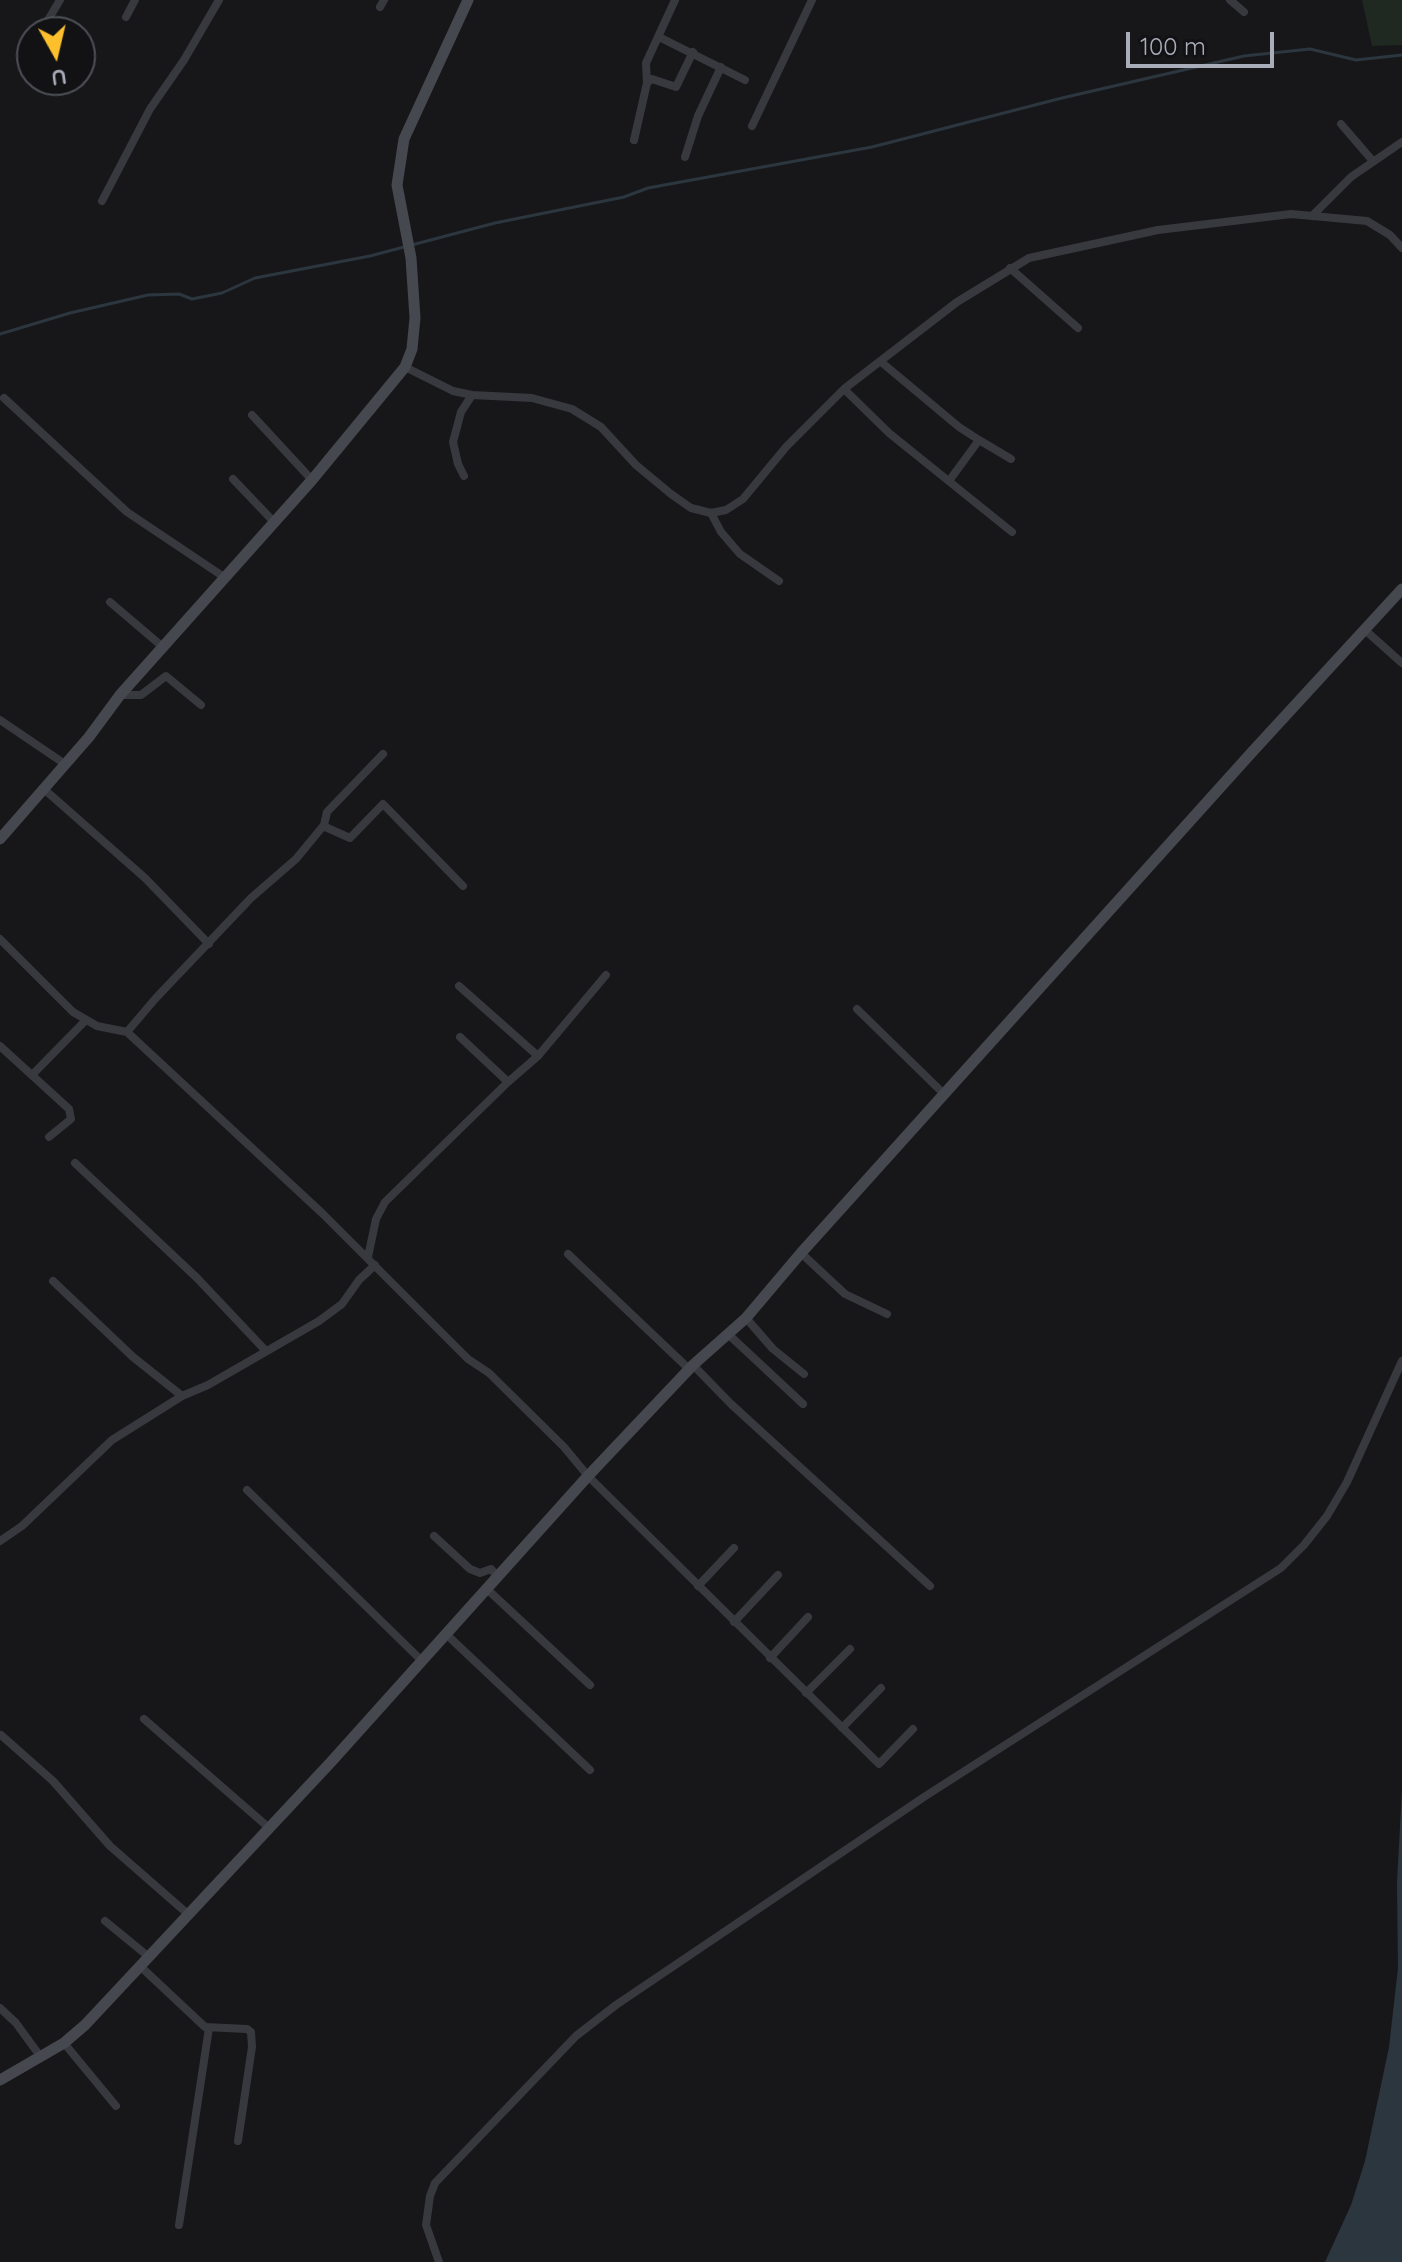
<!DOCTYPE html>
<html>
<head>
<meta charset="utf-8">
<style>
	body { margin:0 }
	#map { position:relative; width:1402px; height:2262px; overflow:hidden; background:#17171a; font-family:Quicksand,sans-serif }
	canvas { display:block }
	.north { position:absolute; left:16px; top:16px; width:80px; height:80px; box-sizing:border-box; background:#121215; border:2px solid #4e5057; border-radius:50%; rotate:172deg; font-size:22px; font-weight:700; line-height:32px; text-align:center; color:#a9adba }
	.north::after { content:''; display:block; margin:auto; width:28px; height:36px; background:#fdc02c; clip-path:polygon(50% 0,100% 100%,50% 72%,0 100%) }
	.scale { position:absolute; left:1126px; top:32px; width:148px; height:36px; box-sizing:border-box; border:4px solid #a9adba; border-top:0; padding-left:10px; font-size:24px; line-height:28px; white-space:nowrap; color:#a9adba; -webkit-text-stroke:6px #121215; paint-order:stroke }
</style>
</head>
<body>
<div id="map">
<canvas width="1402" height="2262"></canvas>
<div class="north">U</div>
<div class="scale">100 m</div>
</div>
<script>
const ctx = document.querySelector('canvas').getContext('2d');
ctx.lineJoin = 'round';
function fillPath(path, color) {
  ctx.fillStyle = color;
  ctx.fill(path, 'evenodd');
}
function toPath(rows) {
  const path = new Path2D();
  for (const r of rows) {
    path.moveTo(r[0], r[1]);
    for (let i = 2; i < r.length; i += 2) path.lineTo(r[i], r[i + 1]);
  }
  return path;
}
function trace(path, color, width, dash) {
  ctx.strokeStyle = color;
  ctx.lineWidth = width;
  ctx.lineCap = dash ? 'butt' : 'round';
  ctx.setLineDash(dash || []);
  ctx.stroke(path);
}
fillPath(toPath([
	[1362,0,1402,0,1402,45,1372,46]
]), '#1f2821');
fillPath(toPath([
	[1402,1790,1402,2262,1325,2262,1351,2205,1365,2161,1389,2047,1398,1968,1397,1882]
]), '#2c363f');
trace(toPath([
	[0,334,70,313,148,295,179,294,192,299,222,293,255,278,370,256,495,223,624,197,648,188,872,147,1062,98,1244,56,1310,49,1356,60,1402,55]
]), '#2c363f', 3);
trace(toPath([
	[1230,0,1244,12],
	[380,7,384,0],
	[126,17,135,0],
	[45,25,60,0],
	[659,37,745,80],
	[647,83,646,63,675,0],
	[1341,124,1372,160],
	[752,126,812,0],
	[634,140,647,83,652,79,676,87,693,52],
	[685,157,698,116,721,67],
	[102,201,150,109,184,60,219,0],
	[1312,216,1351,177,1402,142],
	[1010,268,1078,328],
	[880,361,959,427,979,440],
	[405,367,453,391,472,395,532,398,572,409,601,427,636,465,671,494,691,508,711,513,726,510,743,499,786,447,844,389,957,302,1029,258,1158,230,1291,214,1367,221,1390,235,1402,248],
	[844,389,889,433,1012,532],
	[4,398,127,512,224,577],
	[252,415,312,480],
	[464,476,458,464,453,442,461,412,472,395],
	[233,479,274,522],
	[949,481,979,440,1011,459],
	[711,513,721,532,740,554,779,581],
	[110,602,164,648],
	[1365,630,1402,663],
	[120,695,141,695,166,676,201,705],
	[0,720,65,764],
	[45,790,145,878,209,944],
	[323,826,350,838,383,804,463,886],
	[0,939,73,1012,97,1026,127,1032,323,1214,468,1359,489,1373,564,1447,588,1476,879,1764,913,1729],
	[459,986,538,1056],
	[857,1009,944,1094],
	[127,1032,155,999,251,898,296,859,324,825,327,812,383,754],
	[460,1037,508,1082],
	[0,1046,69,1109,71,1119,49,1137],
	[32,1075,85,1021],
	[75,1163,197,1278,265,1350],
	[801,1253,845,1294,887,1314],
	[568,1254,689,1369],
	[368,1257,376,1219,385,1202,508,1082,538,1056,606,975],
	[53,1281,133,1357,182,1396],
	[746,1318,773,1349,804,1374],
	[728,1334,803,1404],
	[693,1365,731,1404,930,1586],
	[247,1490,421,1660],
	[434,1536,470,1569,480,1573,491,1569,498,1577],
	[0,1541,22,1526,112,1440,182,1396,208,1385,319,1321,342,1304,359,1280,375,1265],
	[698,1586,734,1548],
	[488,1590,590,1685],
	[734,1622,778,1575],
	[446,1634,590,1770],
	[770,1658,808,1617],
	[806,1693,850,1649],
	[144,1719,268,1827],
	[842,1728,881,1688],
	[1,1735,53,1781,110,1846,189,1915],
	[105,1921,149,1957],
	[140,1966,205,2027,247,2029,251,2032,252,2047,238,2141],
	[0,2008,16,2023,40,2056],
	[64,2043,116,2106],
	[179,2225,209,2028],
	[439,2262,426,2225,430,2196,435,2183,576,2036,616,2005,924,1797,1281,1568,1304,1545,1327,1516,1347,1482,1402,1361]
]), '#38393f', 8);
trace(toPath([
	[0,839,89,737,120,695,312,480,405,367,412,349,415,318,411,258,397,185,404,139,468,0],
	[0,2080,64,2043,85,2025,331,1762,588,1476,693,1365,746,1318,801,1253,1253,751,1402,589]
]), '#46484f', 11);
</script>
</body>
</html>
